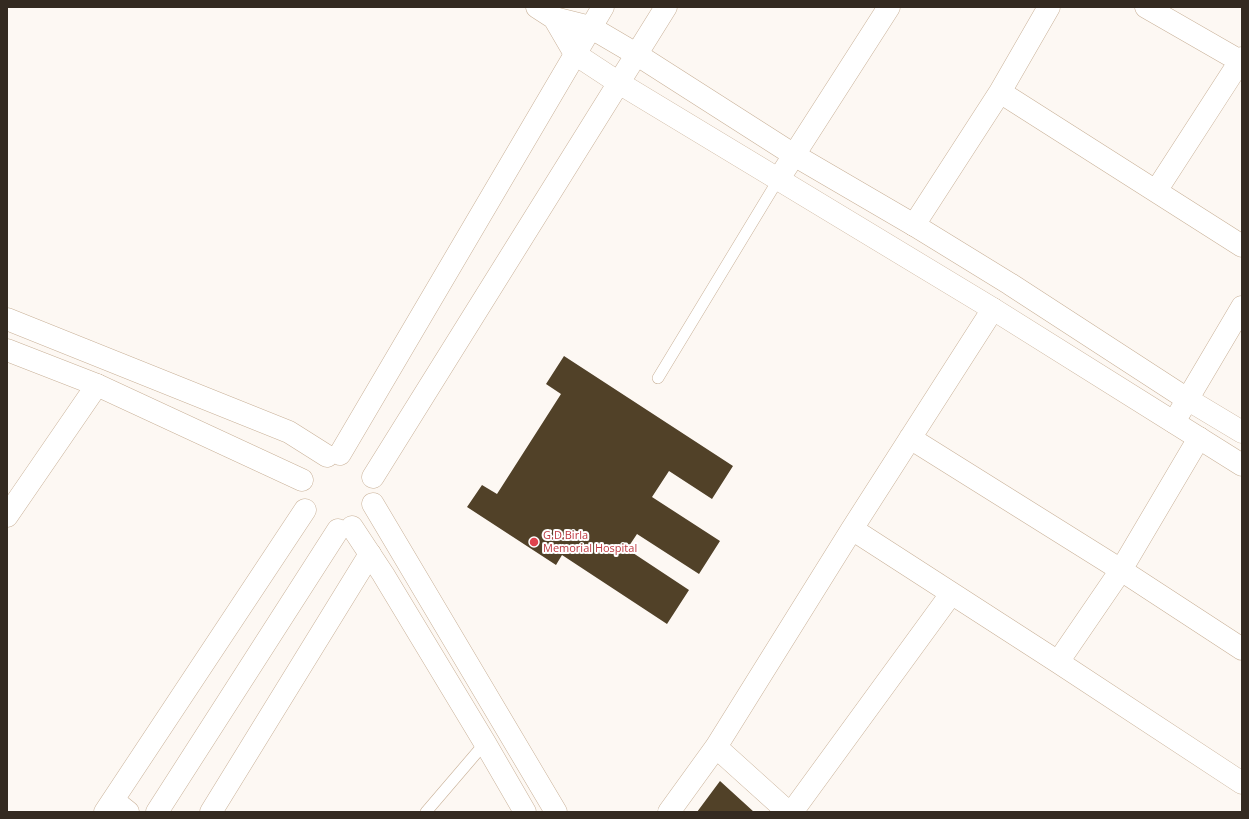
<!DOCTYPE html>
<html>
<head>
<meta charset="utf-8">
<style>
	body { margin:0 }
	#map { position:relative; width:1249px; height:819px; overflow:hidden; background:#fdf8f3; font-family:"Open Sans",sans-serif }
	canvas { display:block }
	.frame { position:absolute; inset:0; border:8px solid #342a21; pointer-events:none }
</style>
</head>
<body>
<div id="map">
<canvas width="1249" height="819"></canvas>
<div class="frame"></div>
</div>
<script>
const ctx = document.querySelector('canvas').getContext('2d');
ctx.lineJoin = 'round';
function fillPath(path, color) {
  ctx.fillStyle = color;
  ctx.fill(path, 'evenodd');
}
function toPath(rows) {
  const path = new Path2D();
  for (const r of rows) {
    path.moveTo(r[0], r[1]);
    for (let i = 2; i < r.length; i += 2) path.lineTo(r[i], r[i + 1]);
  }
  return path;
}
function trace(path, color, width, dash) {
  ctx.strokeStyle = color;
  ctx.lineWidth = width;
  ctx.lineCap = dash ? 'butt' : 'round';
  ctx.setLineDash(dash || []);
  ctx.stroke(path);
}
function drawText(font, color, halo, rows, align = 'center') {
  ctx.font = font + ' "Open Sans",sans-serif';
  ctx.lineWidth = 4;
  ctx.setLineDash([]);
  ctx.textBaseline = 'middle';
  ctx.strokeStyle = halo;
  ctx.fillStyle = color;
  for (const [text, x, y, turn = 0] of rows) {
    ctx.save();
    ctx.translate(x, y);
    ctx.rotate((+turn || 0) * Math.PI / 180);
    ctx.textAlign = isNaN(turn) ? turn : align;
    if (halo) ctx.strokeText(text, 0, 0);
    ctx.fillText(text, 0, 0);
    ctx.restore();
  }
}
fillPath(toPath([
	[564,356,733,466,712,499,669,471,652,497,720,541,699,574,637,534,627,549,689,590,667,624,562,555,556,565,467,507,482,485,497,494,561,394,546,384],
	[720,781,754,812,697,812]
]), '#514128');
const service = toPath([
	[658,378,778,180],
	[426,812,485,743]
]);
const minor = toPath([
	[537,7,554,18],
	[1146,7,1240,61],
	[575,54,554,18,590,27],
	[1000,92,1049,7],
	[778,180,889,7],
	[1156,191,1242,58],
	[914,225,1000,92,1242,246],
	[1174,422,1242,307],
	[910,438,1121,570,1242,649],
	[7,516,97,385],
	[852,529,1058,662,1242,783],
	[1058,662,1121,570,1199,438],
	[716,747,788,812],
	[211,812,370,554],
	[669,812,716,747,852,529,993,309],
	[792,812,951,594]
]);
const tertiary = toPath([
	[590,27,636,54,794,155,914,225,1010,284,1187,399,1242,432],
	[575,54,619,83,993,309,1242,465],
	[7,319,289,432,327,456],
	[7,350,97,385,302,480],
	[340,454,603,7],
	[373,477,666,7],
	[373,504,556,812],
	[352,527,383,574,485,743,525,812],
	[113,800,128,812],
	[105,812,305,510],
	[157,812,338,530]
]);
trace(service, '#c8b097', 12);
trace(minor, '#c8b097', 23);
trace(tertiary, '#c8b097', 23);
trace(service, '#fff', 11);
trace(minor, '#fff', 22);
trace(tertiary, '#fff', 22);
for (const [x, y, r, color] of [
	[534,542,5,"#e0444e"]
]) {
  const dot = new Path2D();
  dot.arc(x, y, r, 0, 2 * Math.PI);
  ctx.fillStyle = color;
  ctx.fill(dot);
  trace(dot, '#fff', 1.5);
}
drawText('11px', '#be3a42', '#fff', [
	["G.D.Birla",543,536],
	["Memorial Hospital",543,549]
], 'left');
</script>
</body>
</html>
